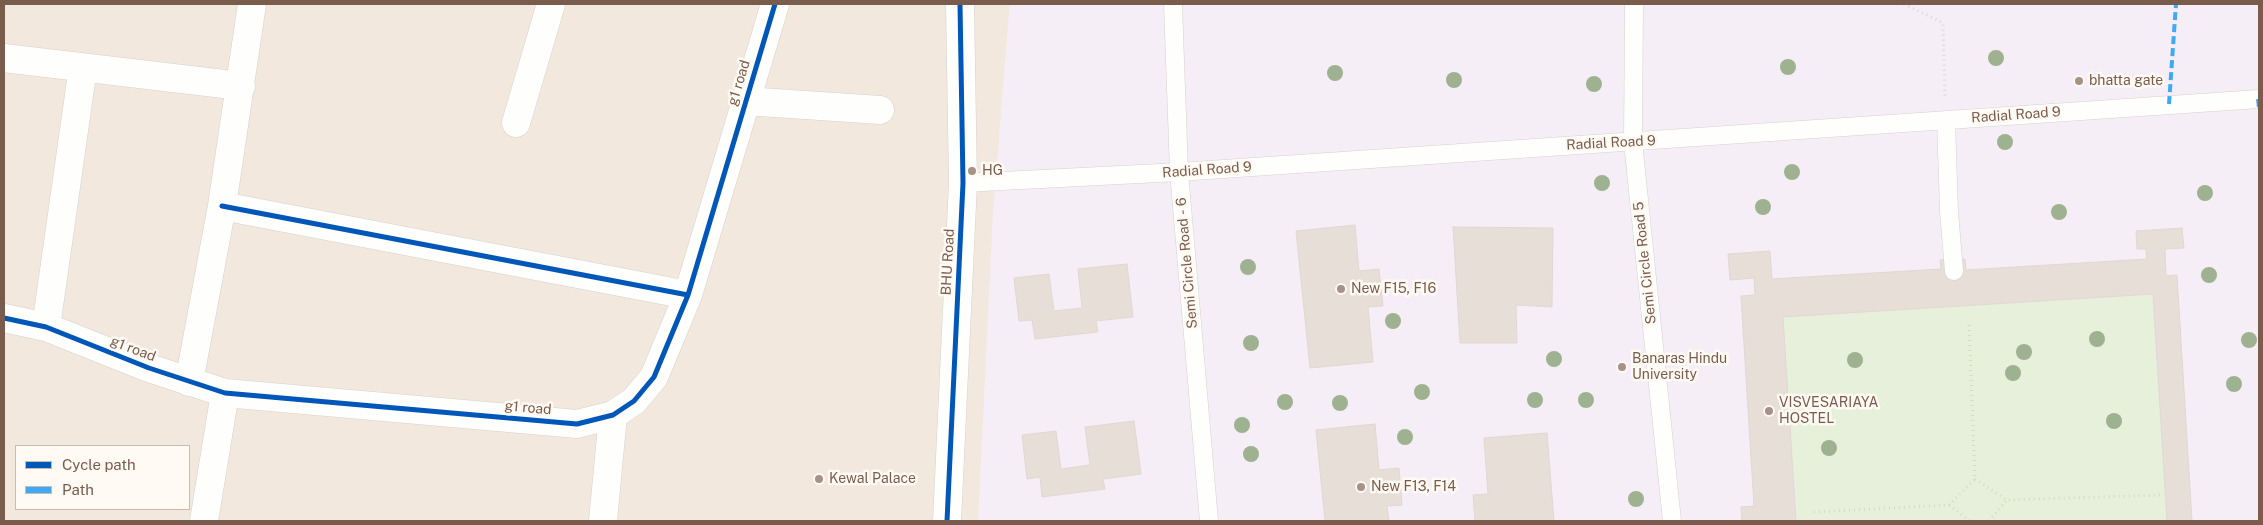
<!DOCTYPE html>
<html>
<head>
<meta charset="utf-8">
<style>
	body { margin:0 }
	#map { position:relative; width:2263px; height:525px; overflow:hidden; background:#f9f5f0; font-family:"Public Sans",sans-serif }
	canvas { display:block }
	.frame { position:absolute; inset:0; border:5px solid #7a5c4d; pointer-events:none }
	.legend { position:absolute; left:15px; top:445px; width:175px; height:65px; box-sizing:border-box; background:#fffaf3; border:1px solid #cabbb1; margin:0; padding:6px 9px; list-style:none; font-size:15px; color:#7a5c4d }
	.legend li { display:flex; align-items:center; gap:10px; height:25px }
	.legend b { width:25px; border:1px solid #cabbb1 }
</style>
</head>
<body>
<div id="map">
<canvas width="2263" height="525"></canvas>
<div class="frame"></div>
<ul class="legend">
<li><b style="height:6px;background:#0057b8"></b>Cycle path</li>
<li><b style="height:6px;background:#3fa9f5"></b>Path</li>
</ul>
</div>
<script>
const ctx = document.querySelector('canvas').getContext('2d');
ctx.lineJoin = 'round';
function fillPath(path, color) {
  ctx.fillStyle = color;
  ctx.fill(path, 'evenodd');
}
function toPath(rows) {
  const path = new Path2D();
  for (const r of rows) {
    path.moveTo(r[0], r[1]);
    for (let i = 2; i < r.length; i += 2) path.lineTo(r[i], r[i + 1]);
  }
  return path;
}
function trace(path, color, width, dash) {
  ctx.strokeStyle = color;
  ctx.lineWidth = width;
  ctx.lineCap = dash ? 'butt' : 'round';
  ctx.setLineDash(dash || []);
  ctx.stroke(path);
}
function drawText(font, color, halo, rows, align = 'center') {
  ctx.font = font + ' "Public Sans",sans-serif';
  ctx.lineWidth = 5;
  ctx.setLineDash([]);
  ctx.textBaseline = 'middle';
  ctx.strokeStyle = halo;
  ctx.fillStyle = color;
  for (const [text, x, y, turn = 0] of rows) {
    ctx.save();
    ctx.translate(x, y);
    ctx.rotate((+turn || 0) * Math.PI / 180);
    ctx.textAlign = isNaN(turn) ? turn : align;
    if (halo) ctx.strokeText(text, 0, 0);
    ctx.fillText(text, 0, 0);
    ctx.restore();
  }
}
fillPath(toPath([
	[4,4,1010,4,996,180,1697,521,4,521],
	[16,446,189,446,189,509,16,509]
]), '#f2e8de');
fillPath(toPath([
	[1010,4,2259,4,2259,521,978,521,993,213]
]), '#f6eef6');
fillPath(toPath([
	[2153,294,2167,521,1796,521,1783,317]
]), '#e7f0db');
const building = toPath([
	[1355,225,1359,271,1379,269,1383,306,1368,307,1373,362,1310,368,1296,231,1355,225],
	[1453,227,1553,228,1552,307,1516,305,1517,343,1460,343,1453,227],
	[2182,228,2184,248,2165,249,2166,276,2177,275,2192,521,2167,521,2153,294,1783,317,1796,521,1742,521,1741,507,1754,506,1741,296,1755,295,1754,278,1730,280,1728,254,1770,251,1772,279,1941,269,1940,260,1965,259,1966,270,2147,259,2146,249,2137,249,2136,231,2182,228],
	[1127,264,1133,317,1096,321,1098,332,1035,339,1032,320,1019,321,1014,278,1049,274,1054,311,1082,308,1078,269,1127,264],
	[1134,421,1141,474,1103,479,1105,489,1042,497,1040,477,1027,479,1022,435,1056,431,1061,469,1090,465,1085,427,1134,421],
	[1375,424,1379,470,1399,468,1402,505,1387,506,1389,521,1325,521,1316,430,1375,424],
	[1547,433,1554,521,1475,521,1473,495,1488,494,1484,438,1547,433]
]);
fillPath(building, '#e6ded7');
trace(building, '#e2d8d2', 1);
const lane = toPath([
	[1173,4,1179,172,1209,521],
	[1634,4,1633,142,1672,521],
	[1946,120,1949,212,1954,271],
	[963,183,1179,172,2259,99]
]);
const street = toPath([
	[4,58,241,86],
	[745,101,880,110],
	[516,123,551,4],
	[222,206,688,295],
	[4,318,46,327,149,368,225,393,577,424,613,415,634,401,654,377,688,295,775,4],
	[46,327,83,67],
	[189,382,222,206,252,4],
	[204,521,225,393],
	[603,521,613,415],
	[947,521,963,183,960,4]
]);
trace(lane, '#d7d1cb', 19);
trace(street, '#d7d1cb', 29);
trace(toPath([
	[1904,4,1943,23,1945,97],
	[1975,479,2007,500,2162,495],
	[1949,505,1970,521],
	[1814,512,1949,505,1975,479,1969,324],
	[1989,521,2007,500]
]), '#dcd5d0', 3, [1, 4]);
trace(lane, '#fefefd', 18);
trace(street, '#fefefd', 28);
trace(toPath([
	[2258,99,2259,108],
	[2169,104,2176,4]
]), '#3fa9f5', 4, [8, 4]);
trace(toPath([
	[222,206,688,295],
	[4,318,46,327,149,368,225,393,577,424,613,415,634,401,654,377,688,295,775,4],
	[947,521,963,183,960,4]
]), '#0057b8', 5);
ctx.fillStyle = '#9eb190';
for (const [x, y] of [
	[1996,58],
	[1788,67],
	[1335,73],
	[1454,80],
	[1594,84],
	[2005,142],
	[1792,172],
	[1602,183],
	[2205,193],
	[1763,207],
	[2059,212],
	[1248,267],
	[2209,275],
	[1393,321],
	[2097,339],
	[2249,340],
	[1251,343],
	[2024,352],
	[1554,359],
	[1855,360],
	[2013,373],
	[2234,384],
	[1422,392],
	[1535,400],
	[1586,400],
	[1285,402],
	[1340,403],
	[2114,421],
	[1242,425],
	[1405,437],
	[1829,448],
	[1251,454],
	[1636,499]
]) {
  ctx.beginPath();
  ctx.arc(x, y, 8, 0, 2 * Math.PI);
  ctx.fill();
}
for (const [x, y, r, color] of [
	[2079,81,5,"#a69286"],
	[972,171,5,"#a69286"],
	[1341,289,5,"#a69286"],
	[1622,367,5,"#a69286"],
	[1769,411,5,"#a69286"],
	[819,479,5,"#a69286"],
	[1361,487,5,"#a69286"]
]) {
  const dot = new Path2D();
  dot.arc(x, y, r, 0, 2 * Math.PI);
  ctx.fillStyle = color;
  ctx.fill(dot);
  trace(dot, '#fffaf3', 2);
}
drawText('14px', '#7a5c4d', '#fffaf3', [
	["bhatta gate",2089,81],
	["HG",982,171],
	["New F15, F16",1351,289],
	["Banaras Hindu",1632,359],
	["University",1632,375],
	["VISVESARIAYA",1779,403],
	["HOSTEL",1779,419],
	["Kewal Palace",829,479],
	["New F13, F14",1371,487]
], 'left');
drawText('14px', '#7a5c4d', '#fffaf3', [
	["g1 road",739,83,-73],
	["Radial Road 9",2016,115,-4],
	["Radial Road 9",1611,143,-3],
	["Radial Road 9",1207,170,-4],
	["BHU Road",948,262,-87],
	["Semi Circle Road - 6",1187,263,-95],
	["Semi Circle Road 5",1645,263,-96],
	["g1 road",133,349,21],
	["g1 road",528,408,5]
]);
</script>
</body>
</html>
